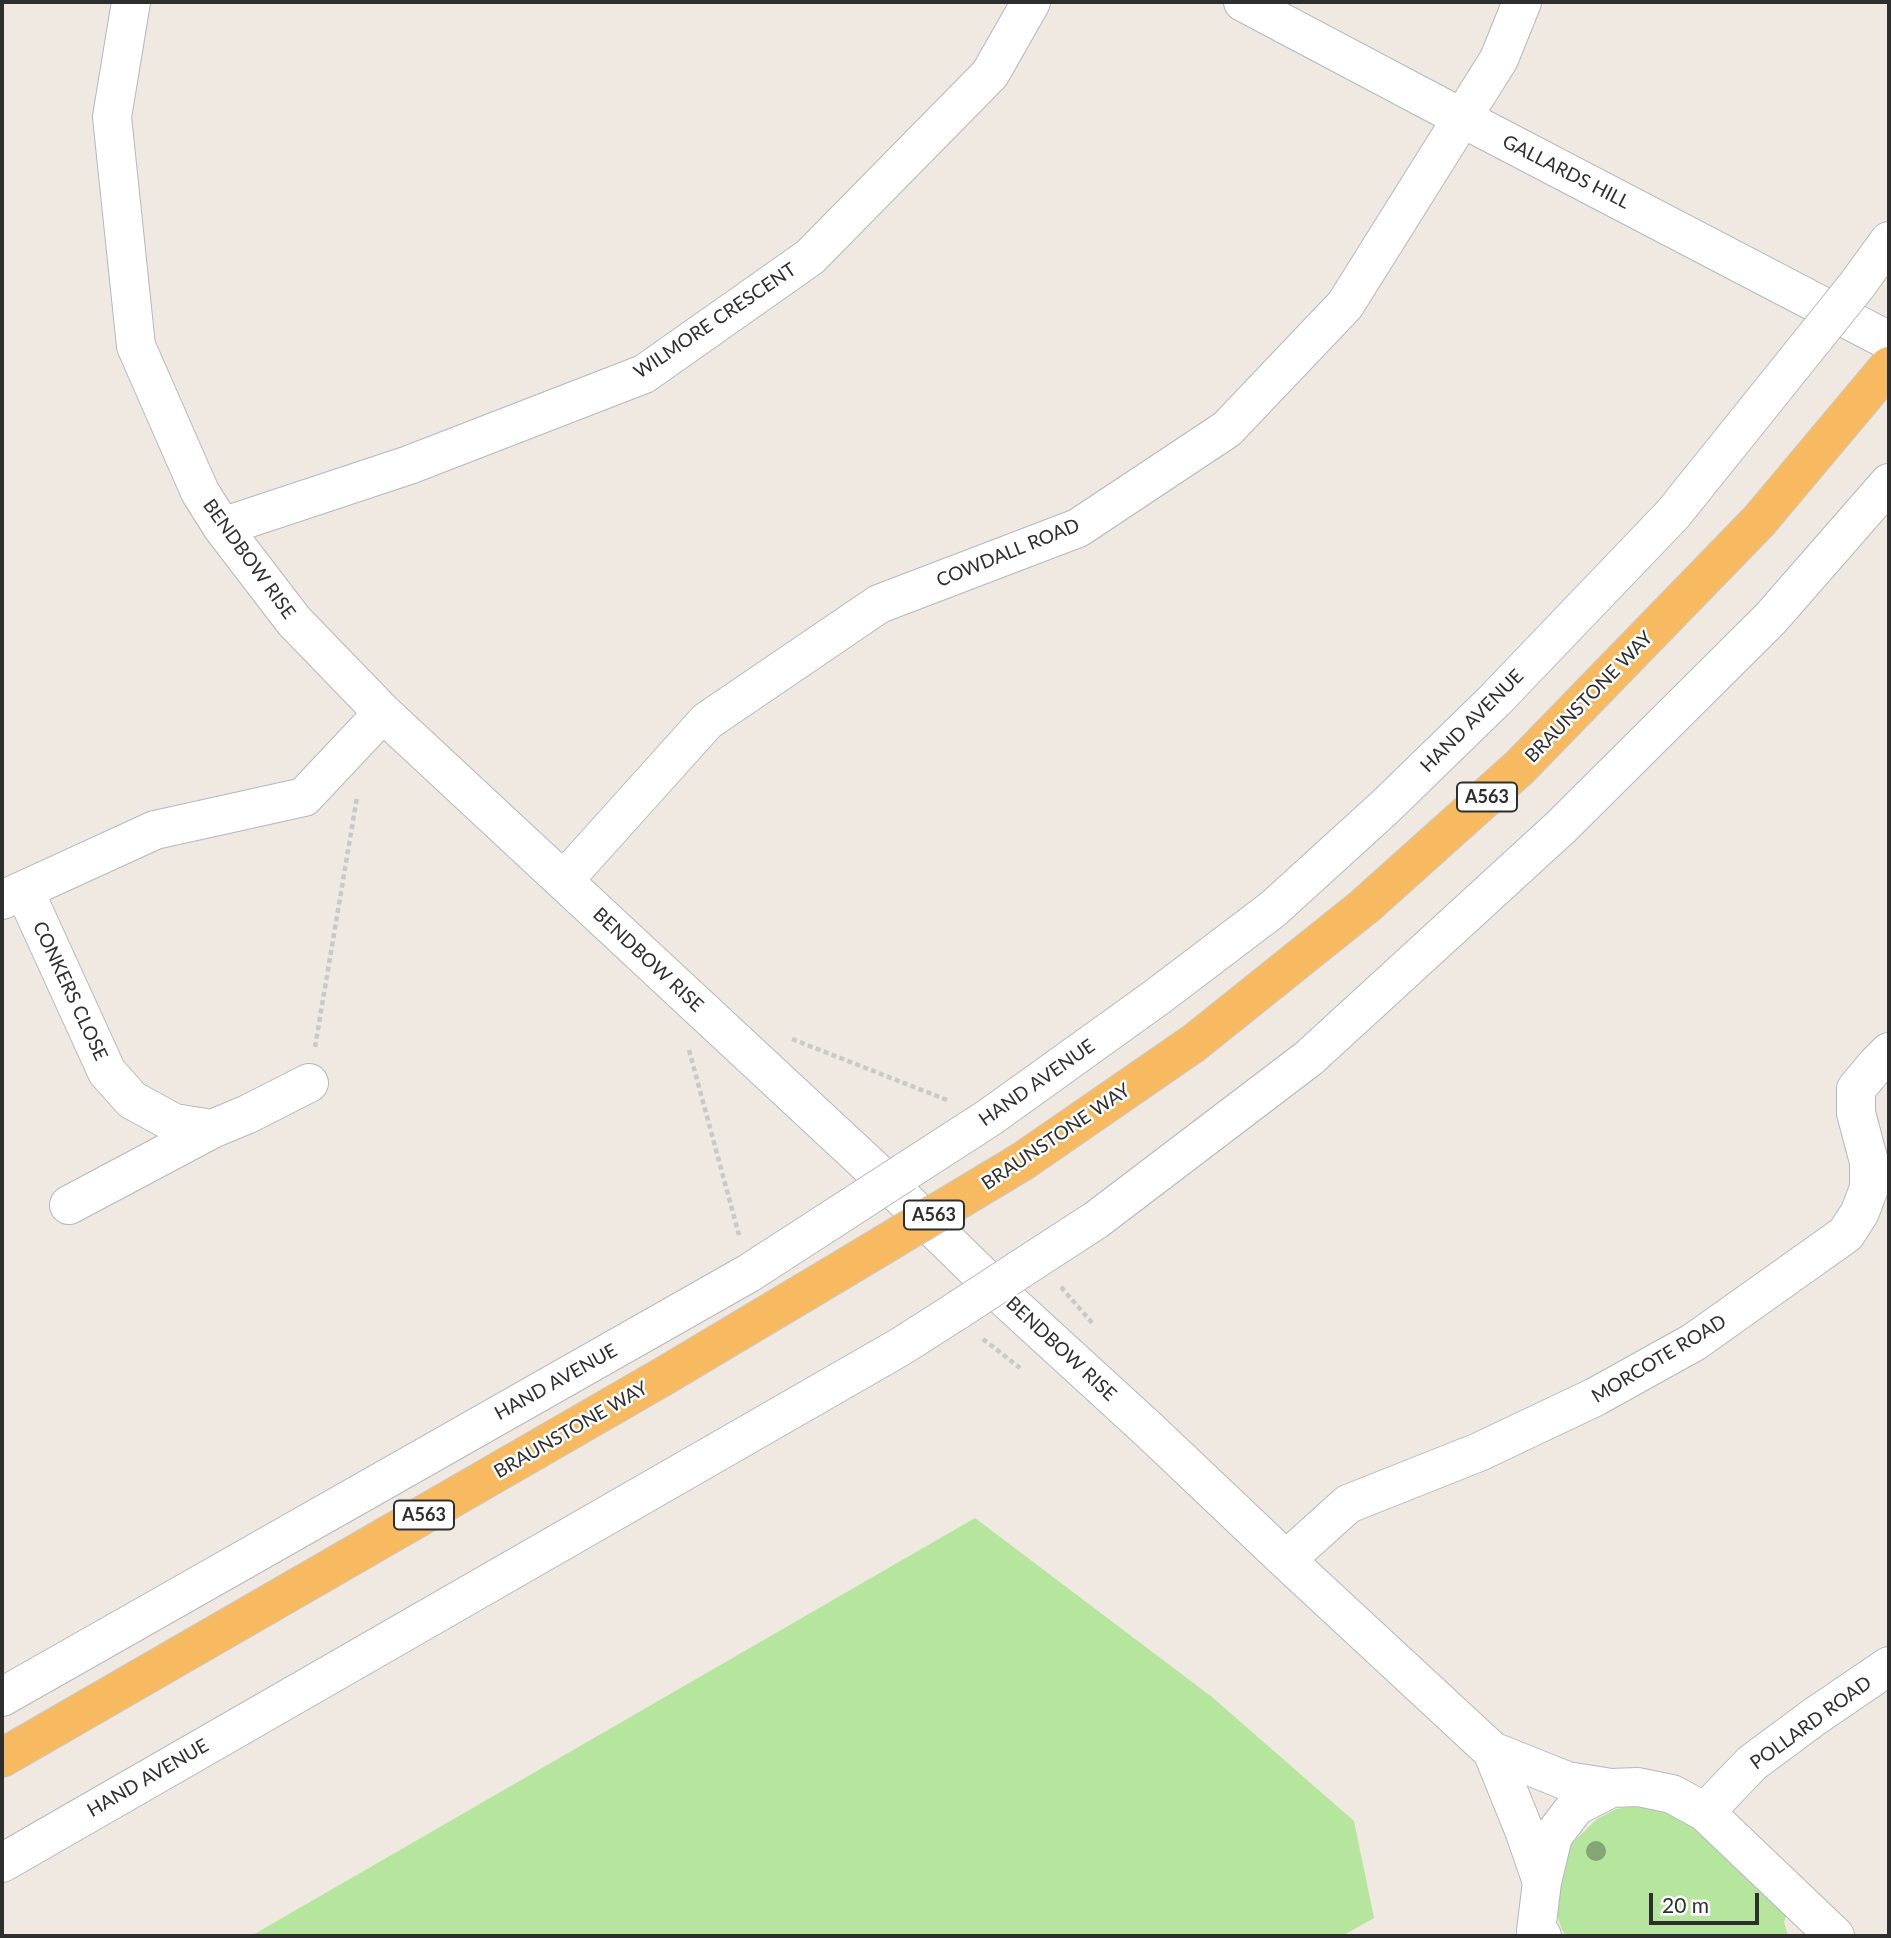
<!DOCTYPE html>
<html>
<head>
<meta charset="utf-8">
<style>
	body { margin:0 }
	#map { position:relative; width:1891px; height:1938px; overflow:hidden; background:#efe9e1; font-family:Lato,sans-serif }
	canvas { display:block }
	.frame { position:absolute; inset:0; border:4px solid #2e2e2e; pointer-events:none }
	.scale { position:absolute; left:1649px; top:1893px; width:110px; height:32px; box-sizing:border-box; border:4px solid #2e2e2e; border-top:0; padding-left:9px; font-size:21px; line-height:24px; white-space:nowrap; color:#2e2e2e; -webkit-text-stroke:5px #fff; paint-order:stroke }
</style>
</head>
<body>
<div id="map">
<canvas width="1891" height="1938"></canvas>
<div class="frame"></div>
<div class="scale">20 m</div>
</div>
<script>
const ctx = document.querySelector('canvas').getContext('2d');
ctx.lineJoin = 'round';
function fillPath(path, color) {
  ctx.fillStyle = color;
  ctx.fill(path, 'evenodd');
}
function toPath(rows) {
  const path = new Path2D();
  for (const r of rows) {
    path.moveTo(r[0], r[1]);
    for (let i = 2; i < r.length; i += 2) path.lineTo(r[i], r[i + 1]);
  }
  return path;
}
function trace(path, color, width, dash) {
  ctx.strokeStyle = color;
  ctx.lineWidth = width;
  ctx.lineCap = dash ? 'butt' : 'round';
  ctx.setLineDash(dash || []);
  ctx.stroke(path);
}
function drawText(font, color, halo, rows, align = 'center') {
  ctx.font = font + ' Lato,sans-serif';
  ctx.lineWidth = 5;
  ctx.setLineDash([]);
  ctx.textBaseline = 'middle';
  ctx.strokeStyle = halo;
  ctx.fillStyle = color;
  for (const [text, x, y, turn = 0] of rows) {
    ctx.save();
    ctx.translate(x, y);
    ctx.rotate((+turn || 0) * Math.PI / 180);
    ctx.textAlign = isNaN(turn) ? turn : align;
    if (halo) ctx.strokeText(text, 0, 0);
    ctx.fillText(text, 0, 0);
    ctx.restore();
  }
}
fillPath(toPath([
	[975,1518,1212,1697,1354,1821,1374,1918,1342,1936,251,1936],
	[1637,1806,1659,1810,1679,1815,1697,1828,1787,1913,1784,1922,1788,1936,1566,1936,1562,1930,1555,1908,1570,1845,1597,1819,1616,1809]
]), '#b6e59e');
const minor = toPath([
	[131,2,112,117,136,346,200,492,222,527,294,621,383,713,873,1169,1007,1300,1149,1430,1286,1560,1492,1751,1567,1781,1611,1788,1638,1787,1672,1794,1705,1812,1835,1936],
	[1243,2,1462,118,1889,341],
	[1857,285,1889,241],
	[222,527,409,465,644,374,810,257,990,74,1031,2],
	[564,880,707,721,879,604,1078,528,1227,429,1345,305,1499,59,1522,2],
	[24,890,107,1072,132,1100,174,1123,212,1129,248,1114,309,1083],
	[2,900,155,830,304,797,383,713],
	[905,1172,990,1117,1157,997,1273,909,1385,807,1495,700,1673,514,1816,336],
	[69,1205,212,1129],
	[1019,1270,1096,1220,1309,1058,1561,827,1771,618,1889,483],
	[1286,1560,1348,1504,1479,1452,1595,1397,1694,1342,1846,1234,1860,1212,1869,1188,1869,1162,1856,1113,1856,1089,1876,1065,1889,1052],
	[2,1697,749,1273,817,1229],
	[1492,1751,1524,1830,1542,1882,1536,1931,1542,1936],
	[1705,1812,1752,1763,1814,1717,1889,1666],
	[2,1863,900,1347,958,1310],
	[1542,1882,1553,1836,1576,1806,1611,1788]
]);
const trunk = toPath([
	[1023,1161,1194,1043,1365,906,1520,767,1759,521,1889,366],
	[2,1758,664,1376,845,1268]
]);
trace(minor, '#b4b7c1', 40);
trace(trunk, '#c9c9c9', 40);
trace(toPath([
	[792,1039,947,1100],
	[315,1047,357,797],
	[689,1050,739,1235],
	[1061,1287,1094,1325],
	[983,1339,1020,1368]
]), '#c9c9c9', 4.5, [5, 3.5]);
trace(minor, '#fff', 38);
trace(trunk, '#f8ba60', 38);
const minorBridge = toPath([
	[1816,336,1857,285],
	[817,1229,905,1172],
	[958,1310,1019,1270]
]);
const trunkBridge = toPath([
	[845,1268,1023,1161]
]);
trace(minorBridge, '#b4b7c1', 40, []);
trace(trunkBridge, '#c9c9c9', 40, []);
trace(minorBridge, '#fff', 38);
trace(trunkBridge, '#f8ba60', 38);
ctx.fillStyle = '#84a574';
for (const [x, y] of [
	[1596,1851]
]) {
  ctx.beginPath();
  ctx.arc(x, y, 10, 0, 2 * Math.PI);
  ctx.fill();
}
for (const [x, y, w] of [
	[1487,797,60],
	[934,1215,60],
	[424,1515,60]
]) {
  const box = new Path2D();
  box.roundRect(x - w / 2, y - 14.5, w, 29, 5);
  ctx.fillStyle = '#fff';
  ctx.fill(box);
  trace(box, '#2e2e2e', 2);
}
drawText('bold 18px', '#2e2e2e', null, [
	["A563",1487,797],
	["A563",934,1215],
	["A563",424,1515]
]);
drawText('19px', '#2e2e2e', '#fff', [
	["GALLARDS HILL",1566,172,27],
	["WILMORE CRESCENT",715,321,-34],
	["COWDALL ROAD",1008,553,-22],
	["BENDBOW RISE",249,559,54],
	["BRAUNSTONE WAY",1589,697,-46],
	["HAND AVENUE",1472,721,-45],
	["BENDBOW RISE",648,960,43],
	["CONKERS CLOSE",70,991,65],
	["HAND AVENUE",1037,1083,-35],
	["BRAUNSTONE WAY",1056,1137,-34],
	["BENDBOW RISE",1061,1349,43],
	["MORCOTE ROAD",1659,1359,-31],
	["HAND AVENUE",556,1382,-29],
	["BRAUNSTONE WAY",571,1430,-30],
	["POLLARD ROAD",1811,1723,-36],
	["HAND AVENUE",148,1778,-30]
]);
</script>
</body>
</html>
